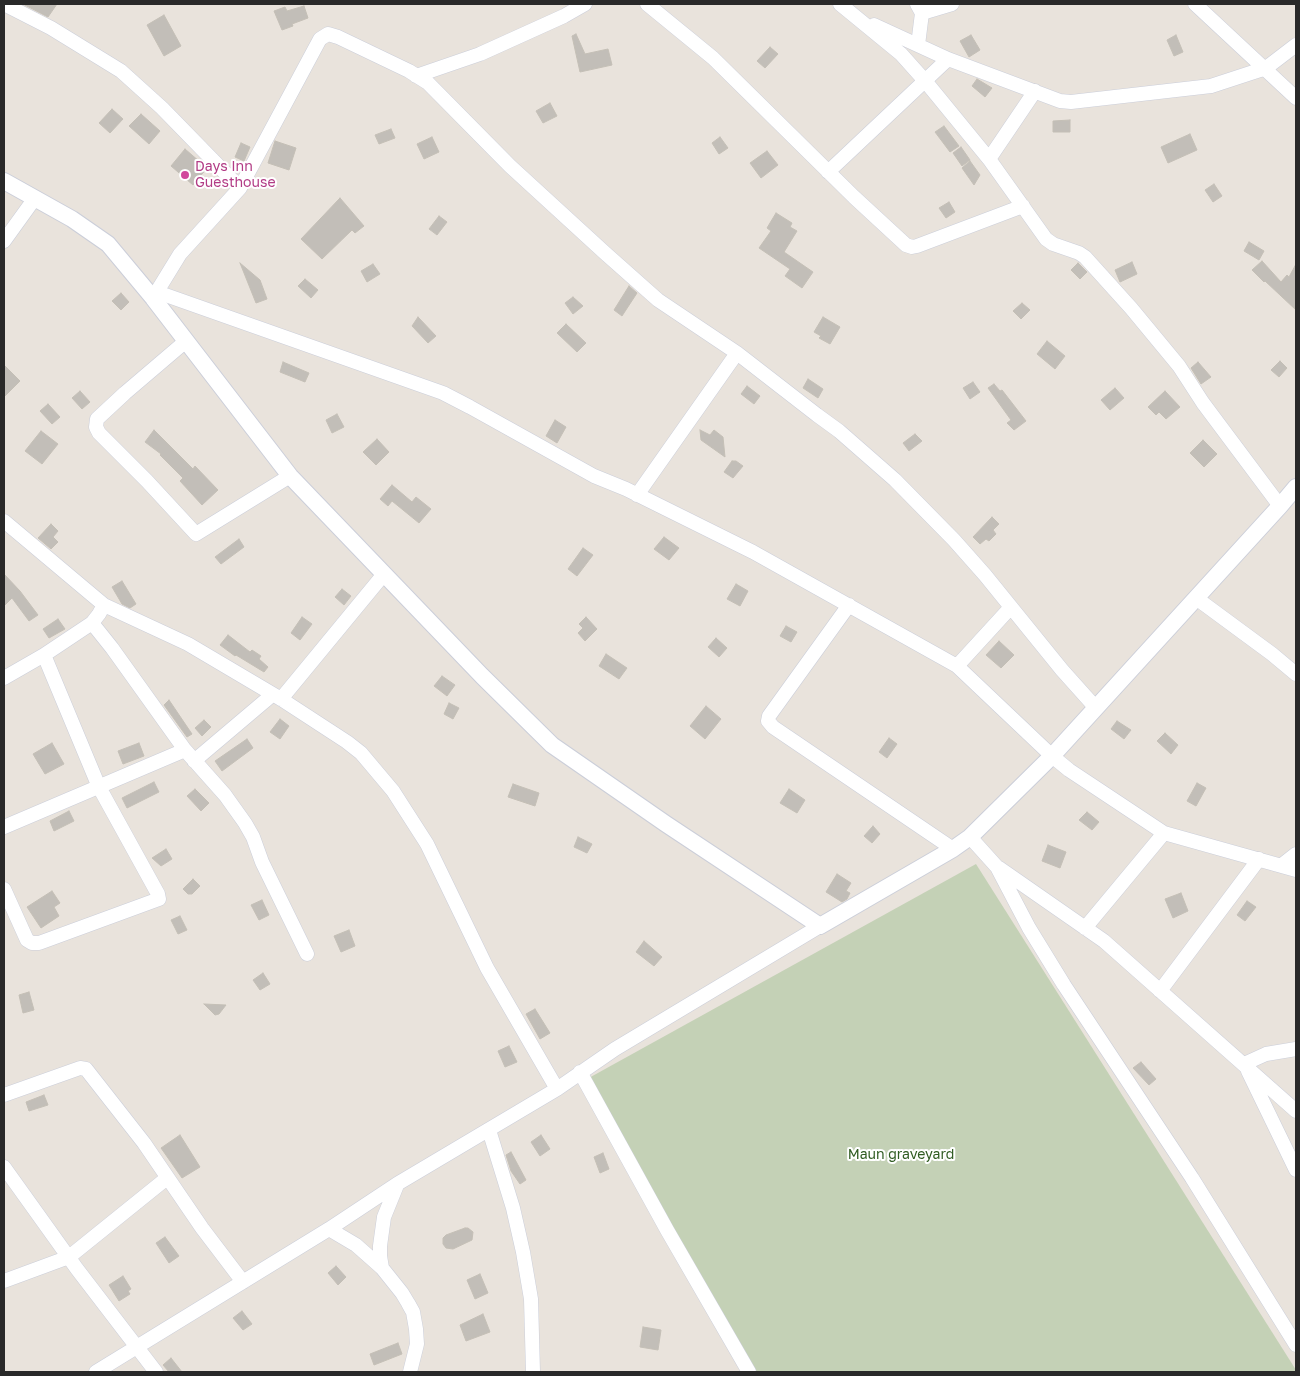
<!DOCTYPE html>
<html>
<head>
<meta charset="utf-8">
<style>
	body { margin:0 }
	#map { position:relative; width:1300px; height:1376px; overflow:hidden; background:#e9e3dc; font-family:"Golos Text",sans-serif }
	canvas { display:block }
	.frame { position:absolute; inset:0; border:5px solid #292929; pointer-events:none }
</style>
</head>
<body>
<div id="map">
<canvas width="1300" height="1376"></canvas>
<div class="frame"></div>
</div>
<script>
const ctx = document.querySelector('canvas').getContext('2d');
ctx.lineJoin = 'round';
function fillPath(path, color) {
  ctx.fillStyle = color;
  ctx.fill(path, 'evenodd');
}
function toPath(rows) {
  const path = new Path2D();
  for (const r of rows) {
    path.moveTo(r[0], r[1]);
    for (let i = 2; i < r.length; i += 2) path.lineTo(r[i], r[i + 1]);
  }
  return path;
}
function trace(path, color, width, dash) {
  ctx.strokeStyle = color;
  ctx.lineWidth = width;
  ctx.lineCap = dash ? 'butt' : 'round';
  ctx.setLineDash(dash || []);
  ctx.stroke(path);
}
function drawText(font, color, halo, rows, align = 'center') {
  ctx.font = font + ' "Golos Text",sans-serif';
  ctx.lineWidth = 4;
  ctx.setLineDash([]);
  ctx.textBaseline = 'middle';
  ctx.strokeStyle = halo;
  ctx.fillStyle = color;
  for (const [text, x, y, turn = 0] of rows) {
    ctx.save();
    ctx.translate(x, y);
    ctx.rotate((+turn || 0) * Math.PI / 180);
    ctx.textAlign = isNaN(turn) ? turn : align;
    if (halo) ctx.strokeText(text, 0, 0);
    ctx.fillText(text, 0, 0);
    ctx.restore();
  }
}
fillPath(toPath([
	[976,864,1296,1370,1296,1372,753,1372,587,1079]
]), '#c4d1b6');
const building = toPath([
	[23,4,57,4,48,17,23,4],
	[304,6,308,18,292,24,293,26,282,30,274,11,285,7,287,11,304,6],
	[164,15,181,46,164,56,147,25,164,15],
	[576,34,585,54,608,49,612,65,580,72,572,36,576,34],
	[971,35,980,50,969,57,960,41,971,35],
	[1176,35,1183,52,1174,56,1167,40,1176,35],
	[770,47,778,54,765,68,757,61,770,47],
	[977,79,992,88,985,97,972,86,977,79],
	[550,103,557,116,543,123,536,111,550,103],
	[112,109,123,119,110,133,99,123,112,109],
	[141,114,160,131,149,144,129,126,141,114],
	[1070,120,1070,132,1053,132,1053,121,1070,120],
	[944,126,959,146,950,152,935,132,944,126],
	[391,129,395,138,379,144,375,135,391,129],
	[1190,134,1197,150,1168,163,1161,147,1190,134],
	[432,137,439,152,424,159,417,144,432,137],
	[720,137,728,148,719,154,712,143,720,137],
	[275,141,296,148,289,170,268,163,275,141],
	[241,143,250,147,244,161,235,157,241,143],
	[961,147,970,160,962,166,953,153,961,147],
	[185,149,207,168,193,185,171,166,185,149],
	[767,151,778,165,761,178,750,163,767,151],
	[970,161,980,175,974,185,962,168,970,161],
	[1214,184,1222,196,1213,202,1205,190,1214,184],
	[340,198,364,226,355,233,352,230,322,259,301,239,340,198],
	[949,202,955,212,946,218,939,208,949,202],
	[776,213,792,223,790,227,797,231,784,252,813,272,802,288,785,276,790,269,759,248,771,231,767,228,776,213],
	[439,216,447,222,437,235,429,229,439,216],
	[1249,242,1264,251,1259,260,1244,251,1249,242],
	[1262,261,1281,282,1287,275,1289,277,1296,264,1296,310,1265,281,1264,282,1252,270,1262,261],
	[1132,262,1137,274,1120,282,1115,270,1132,262],
	[240,263,260,280,267,299,256,303,240,263],
	[1078,263,1087,272,1080,279,1071,270,1078,263],
	[373,264,380,274,367,282,361,271,373,264],
	[305,279,318,290,311,298,298,286,305,279],
	[629,286,637,293,622,316,614,310,629,286],
	[121,293,129,302,121,310,112,301,121,293],
	[573,297,583,306,573,314,565,303,573,297],
	[1022,303,1030,310,1021,319,1013,311,1022,303],
	[418,317,436,336,428,343,412,326,418,317],
	[823,317,840,327,830,344,819,338,821,336,814,332,823,317],
	[566,324,586,343,577,352,557,333,566,324],
	[1047,341,1065,356,1055,369,1037,354,1047,341],
	[1280,361,1287,368,1279,377,1271,370,1280,361],
	[283,362,309,373,305,382,280,372,283,362],
	[1198,362,1211,377,1201,384,1191,368,1198,362],
	[4,365,20,381,4,397,4,365],
	[808,379,823,389,818,398,803,388,808,379],
	[973,382,980,392,970,399,963,388,973,382],
	[994,384,1000,391,1002,390,1026,421,1014,430,1007,423,1011,420,988,388,994,384],
	[747,386,760,396,754,404,741,394,747,386],
	[1115,388,1124,398,1110,410,1101,400,1115,388],
	[80,391,90,402,82,409,72,398,80,391],
	[1165,391,1180,407,1166,419,1159,412,1156,415,1148,407,1165,391],
	[48,404,60,417,52,424,40,411,48,404],
	[337,414,344,427,332,433,326,420,337,414],
	[555,420,566,427,557,443,546,436,555,420],
	[154,430,193,469,195,466,218,490,202,505,180,481,183,478,160,455,161,454,145,442,154,430],
	[700,430,710,435,714,430,723,437,725,457,701,440,700,430],
	[41,431,58,444,42,464,25,451,41,431],
	[915,434,922,441,909,451,903,443,915,434],
	[377,439,389,452,376,465,363,452,377,439],
	[1203,440,1217,454,1204,467,1190,453,1203,440],
	[732,461,736,461,743,466,733,478,724,472,732,461],
	[392,485,412,502,416,497,431,509,419,523,392,501,388,506,380,499,392,485],
	[992,517,999,524,993,530,996,534,989,541,986,539,980,544,973,537,992,517],
	[51,524,58,531,53,537,58,542,51,549,38,538,51,524],
	[664,537,679,548,669,560,654,549,664,537],
	[239,539,244,547,221,564,215,557,239,539],
	[583,548,593,555,577,576,568,569,583,548],
	[4,574,20,591,38,615,29,621,12,598,4,606,4,574],
	[122,581,136,604,130,608,122,604,112,587,122,581],
	[736,584,748,591,740,606,727,599,736,584],
	[342,589,351,596,344,605,335,597,342,589],
	[302,617,312,624,300,640,291,633,302,617],
	[586,617,597,629,585,641,578,633,583,628,579,624,586,617],
	[58,619,65,629,49,638,43,629,58,619],
	[786,626,797,632,791,642,780,636,786,626],
	[228,635,250,652,252,650,261,656,259,659,268,667,264,672,236,655,235,656,220,645,228,635],
	[716,638,727,648,719,657,708,647,716,638],
	[999,641,1014,655,1001,668,986,655,999,641],
	[606,654,627,668,619,679,599,666,606,654],
	[442,676,455,685,447,696,434,686,442,676],
	[169,700,192,734,187,737,164,705,169,700],
	[449,703,459,708,453,719,444,714,449,703],
	[706,706,721,719,705,739,690,726,706,706],
	[280,719,289,726,280,739,270,732,280,719],
	[204,720,211,727,202,736,195,728,204,720],
	[1117,721,1131,730,1124,739,1111,729,1117,721],
	[1165,733,1178,745,1171,754,1157,741,1165,733],
	[889,738,897,744,887,758,879,752,889,738],
	[247,739,253,748,222,771,215,761,247,739],
	[52,743,64,764,45,774,33,754,52,743],
	[139,743,144,756,123,764,118,751,139,743],
	[154,782,159,792,127,808,122,798,154,782],
	[1197,783,1206,788,1196,806,1187,801,1197,783],
	[513,784,539,793,535,806,508,797,513,784],
	[195,789,209,803,201,811,187,796,195,789],
	[789,789,805,800,797,813,780,803,789,789],
	[69,811,74,821,54,831,50,821,69,811],
	[1087,812,1099,822,1092,830,1079,820,1087,812],
	[873,826,880,834,872,843,864,836,873,826],
	[578,837,592,844,587,853,574,847,578,837],
	[1048,845,1066,852,1060,868,1042,861,1048,845],
	[166,849,172,859,161,866,152,858,166,849],
	[837,874,851,883,846,891,850,893,847,899,842,902,826,892,837,874],
	[193,879,200,886,192,894,188,894,183,889,193,879],
	[52,891,60,903,54,907,59,916,41,928,27,907,52,891],
	[1181,893,1188,911,1173,918,1165,899,1181,893],
	[262,900,269,915,259,920,251,905,262,900],
	[1247,901,1256,907,1245,921,1237,915,1247,901],
	[180,916,187,930,178,934,171,920,180,916],
	[349,930,355,946,341,952,334,936,349,930],
	[644,941,662,957,654,966,636,952,644,941],
	[263,973,270,984,260,990,253,980,263,973],
	[29,992,34,1010,23,1013,19,995,29,992],
	[204,1004,226,1005,219,1014,215,1015,204,1004],
	[535,1009,550,1033,540,1039,526,1014,535,1009],
	[509,1046,517,1062,505,1067,498,1051,509,1046],
	[1141,1062,1156,1079,1149,1085,1133,1068,1141,1062],
	[44,1095,48,1105,29,1111,26,1102,44,1095],
	[180,1135,200,1167,182,1178,161,1148,180,1135],
	[541,1135,550,1149,540,1156,531,1142,541,1135],
	[511,1152,526,1180,520,1184,511,1171,506,1155,511,1152],
	[603,1153,609,1169,600,1173,594,1157,603,1153],
	[465,1228,468,1228,473,1232,472,1240,453,1249,446,1248,443,1244,443,1238,446,1235,465,1228],
	[165,1237,179,1256,169,1263,156,1243,165,1237],
	[336,1266,346,1277,338,1285,328,1273,336,1266],
	[480,1274,488,1293,475,1299,467,1280,480,1274],
	[123,1276,131,1289,128,1291,130,1294,119,1301,109,1285,123,1276],
	[242,1311,252,1324,243,1330,233,1318,242,1311],
	[483,1314,490,1332,466,1341,460,1325,483,1314],
	[643,1327,661,1330,658,1350,640,1347,643,1327],
	[398,1343,402,1354,374,1365,370,1354,398,1343],
	[171,1358,182,1372,169,1372,163,1365,171,1358]
]);
fillPath(building, '#c2beb8');
trace(building, '#c4bfb6', 1);
const minor = toPath([
	[4,4,51,28,121,71,162,108,240,188],
	[647,4,713,58,854,197,906,245,912,247,917,246,1023,206],
	[840,4,901,54,926,82,989,159,1046,239,1053,244,1079,253,1085,257,1131,308,1179,366,1203,403,1280,506],
	[917,4,922,13,952,4],
	[1195,4,1296,98],
	[874,25,948,59,1060,101,1071,102,1211,86,1266,68,1296,45],
	[918,45,922,13],
	[416,76,480,54,564,16,585,4],
	[989,159,1035,91],
	[828,172,948,59],
	[4,241,35,198],
	[157,292,443,393,470,407,594,476,626,489,753,552,957,666,1052,756,1069,770,1164,833,1296,870],
	[153,298,180,254,240,188,320,39,328,34,338,37,409,71,428,83,510,166,605,253,658,300,737,353,817,415,839,431,895,480,954,540,985,575,1062,670,1096,708],
	[186,341,125,393,97,419,96,427,99,433,147,481,196,534,290,476],
	[637,495,737,353],
	[4,521,104,605,188,644,281,699,347,742,361,753,393,791,427,844,487,968,557,1089],
	[1196,598,1272,654,1296,674],
	[849,605,769,716,768,721,773,727,953,849],
	[92,623,112,648,185,750,225,795,245,823,253,837,262,862,307,954],
	[957,666,1011,607],
	[4,678,44,655,92,623,99,614,104,605],
	[281,699,384,574],
	[194,761,272,695],
	[4,827,185,750],
	[970,837,997,867,1029,928,1064,985,1192,1178,1296,1345],
	[1282,865,1296,854],
	[999,868,1104,941,1296,1111],
	[4,889,27,940,32,943,39,943,159,899,158,894,99,787,44,655],
	[1085,928,1164,833],
	[1160,991,1259,859],
	[1244,1064,1266,1054,1296,1049],
	[1248,1071,1296,1170],
	[580,1072,667,1230,749,1372],
	[4,1095,80,1068,86,1069,144,1143,202,1228,243,1282],
	[489,1130,513,1208,523,1252,531,1299,533,1372],
	[4,1167,77,1269,156,1372],
	[329,1229,356,1245,382,1268,402,1293,408,1303,413,1312,416,1329,417,1344,410,1372],
	[382,1268,380,1256,380,1246,384,1217,397,1185],
	[4,1281,69,1257,167,1178],
	[96,1372,329,1229,397,1184,557,1089,615,1049,820,926]
]);
const tertiary = toPath([
	[4,181,72,219,108,244,153,298,290,476,482,676,552,745,666,824,820,926,953,849,970,837,1052,756,1280,506,1296,487]
]);
trace(minor, '#cbced9', 15);
trace(tertiary, '#cbced9', 18);
trace(minor, '#fff', 14);
trace(tertiary, '#fff', 16);
for (const [x, y, r, color] of [
	[185,175,5,"#d1479c"]
]) {
  const dot = new Path2D();
  dot.arc(x, y, r, 0, 2 * Math.PI);
  ctx.fillStyle = color;
  ctx.fill(dot);
  trace(dot, '#fff', 2);
}
drawText('14px', '#b23c85', '#fff', [
	["Days Inn",195,167],
	["Guesthouse",195,183]
], 'left');
drawText('14px', '#305c22', '#fff', [
	["Maun graveyard",901,1155]
]);
</script>
</body>
</html>
